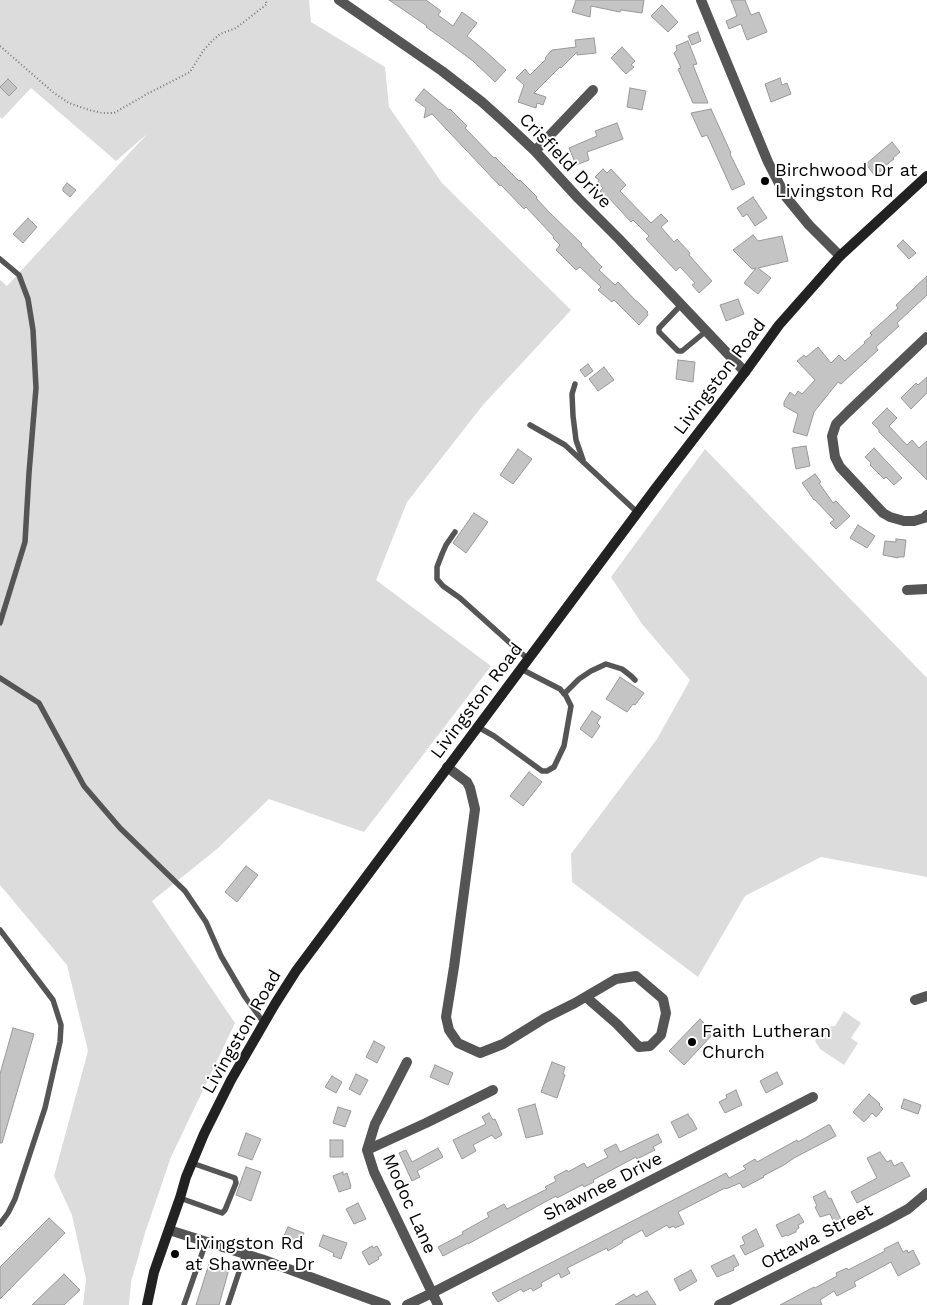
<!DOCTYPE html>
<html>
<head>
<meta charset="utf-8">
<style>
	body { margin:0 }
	canvas { display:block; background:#fff }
</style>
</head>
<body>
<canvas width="927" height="1305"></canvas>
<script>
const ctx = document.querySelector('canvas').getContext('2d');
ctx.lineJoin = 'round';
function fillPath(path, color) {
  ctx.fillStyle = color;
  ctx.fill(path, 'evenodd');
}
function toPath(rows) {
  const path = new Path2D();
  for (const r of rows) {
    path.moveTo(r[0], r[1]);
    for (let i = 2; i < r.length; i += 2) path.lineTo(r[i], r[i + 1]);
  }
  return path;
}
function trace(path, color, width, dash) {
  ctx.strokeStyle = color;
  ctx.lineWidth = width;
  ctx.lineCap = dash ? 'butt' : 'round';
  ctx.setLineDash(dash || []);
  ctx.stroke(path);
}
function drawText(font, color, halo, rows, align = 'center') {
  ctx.font = font + ' "Work Sans",sans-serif';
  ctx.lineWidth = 4;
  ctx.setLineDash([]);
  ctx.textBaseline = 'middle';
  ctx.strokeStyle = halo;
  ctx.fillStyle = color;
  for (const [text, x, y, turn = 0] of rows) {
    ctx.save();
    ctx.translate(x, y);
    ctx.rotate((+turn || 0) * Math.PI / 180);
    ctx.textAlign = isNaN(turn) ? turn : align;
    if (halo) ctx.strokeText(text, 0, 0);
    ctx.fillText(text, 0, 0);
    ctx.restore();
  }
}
fillPath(toPath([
	[0,0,309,0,311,22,385,67,389,107,442,183,571,310,483,405,407,502,376,580,491,666,364,832,269,799,217,849,152,901,235,1023,171,1157,145,1233,131,1282,129,1305,83,1305,86,1279,72,1215,54,1176,88,1051,67,965,0,885,0,280,7,286,147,134,116,161,31,88,2,119,0,117],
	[705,449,927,678,927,877,821,857,745,896,698,977,572,882,571,854,657,739,690,680,642,624,611,577],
	[844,1011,861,1023,851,1038,858,1043,844,1065,820,1049,815,1041,825,1027,835,1026]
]), '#dcdcdc');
const building = toPath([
	[389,0,426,0,441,11,438,15,453,26,462,12,477,23,467,36,483,49,506,70,495,82,473,61,446,41,426,27,427,26,389,0],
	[576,0,644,0,642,13,621,10,620,12,591,6,590,17,572,12,576,0],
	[731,0,745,0,751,15,759,12,767,32,747,40,741,24,729,29,726,21,737,16,731,0],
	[662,5,678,22,668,32,651,16,662,5],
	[698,32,701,41,692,45,688,36,698,32],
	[594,38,596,53,577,55,577,52,561,68,560,67,534,93,546,97,543,105,537,103,536,108,518,102,524,85,516,78,525,69,530,75,546,59,545,58,552,50,576,47,575,40,594,38],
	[688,41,697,64,693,65,708,103,693,103,678,69,681,68,674,53,677,50,676,46,688,41],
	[622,47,635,61,631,65,634,67,626,74,611,58,622,47],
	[780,78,782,85,787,83,791,94,771,102,765,84,780,78],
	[8,79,17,88,9,96,0,87,8,79],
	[630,88,646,91,642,110,627,107,630,88],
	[424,89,449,110,450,109,467,126,465,128,494,158,495,157,519,181,520,180,537,197,536,198,549,212,582,244,581,245,602,267,599,270,615,285,618,282,636,301,637,301,648,312,647,313,648,315,639,325,614,300,612,302,598,290,601,287,580,267,576,270,556,250,560,245,553,238,554,237,526,207,524,209,501,185,500,186,432,114,424,118,426,108,415,100,424,89],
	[711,109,731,153,730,154,745,184,732,190,707,135,702,137,691,113,711,109],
	[617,123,623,139,587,152,589,160,576,165,569,148,597,136,595,131,617,123],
	[892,142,900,152,893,158,894,159,884,167,885,168,875,176,866,164,892,142],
	[603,169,607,173,611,169,626,185,620,191,651,223,661,214,668,221,661,227,674,242,677,239,690,253,689,255,712,281,699,293,692,285,695,283,680,267,676,271,646,239,649,236,633,220,631,222,608,197,606,198,600,191,603,188,598,182,599,180,595,177,603,169],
	[67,183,76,190,70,197,63,191,63,188,67,183],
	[753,197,767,218,755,226,747,214,743,217,737,208,753,197],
	[28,218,37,227,23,243,13,234,28,218],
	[753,235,758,241,782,236,788,261,758,268,771,278,758,294,744,283,756,268,752,269,733,250,753,235],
	[903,240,916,253,909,259,897,246,903,240],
	[927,276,927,295,897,323,899,326,876,347,878,350,841,384,838,382,814,412,807,436,793,432,798,414,784,406,784,402,790,392,795,396,798,391,802,394,815,380,797,361,804,355,806,357,818,347,831,363,839,355,845,361,865,343,864,342,872,335,870,333,898,308,896,305,927,276],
	[738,299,744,314,726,321,720,305,738,299],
	[678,360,695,362,693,382,676,379,678,360],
	[588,364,593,371,585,377,580,370,588,364],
	[604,367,614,380,598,391,589,379,604,367],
	[927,377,927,393,911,409,901,398,916,383,918,385,927,377],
	[887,408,897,418,889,426,907,445,912,440,919,448,927,441,927,480,879,432,879,430,872,423,887,408],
	[806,446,810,466,796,469,792,448,806,446],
	[874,448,902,478,894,485,886,477,884,479,870,465,871,463,865,457,874,448],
	[518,449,532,459,513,484,500,475,518,449],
	[815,474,821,482,819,483,833,503,836,501,850,516,836,529,830,523,834,520,815,500,814,500,802,483,815,474],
	[474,513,488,522,466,553,453,543,474,513],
	[858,525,875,536,867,548,850,538,858,525],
	[896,539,906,540,904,557,898,557,898,558,883,555,885,541,896,542,896,539],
	[620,677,644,693,635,705,633,704,627,712,606,699,620,677],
	[592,711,601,717,597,723,600,726,592,738,580,729,592,711],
	[529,772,542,782,523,806,510,796,529,772],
	[246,866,258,875,237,902,225,892,246,866],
	[700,1019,714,1033,684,1065,669,1051,700,1019],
	[13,1028,34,1034,2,1143,0,1143,0,1074,13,1028],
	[374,1041,385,1047,377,1063,366,1057,374,1041],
	[552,1062,565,1067,563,1074,565,1075,557,1098,541,1092,552,1062],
	[435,1065,453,1073,448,1085,430,1077,435,1065],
	[777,1072,783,1084,766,1093,760,1081,777,1072],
	[356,1074,368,1080,360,1095,349,1089,356,1074],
	[332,1076,342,1082,336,1093,325,1087,332,1076],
	[736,1090,742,1105,725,1113,719,1102,727,1098,726,1095,736,1090],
	[869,1094,880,1104,879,1105,883,1109,876,1117,872,1113,864,1122,853,1112,869,1094],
	[904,1099,921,1105,918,1114,901,1108,904,1099],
	[535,1104,543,1134,526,1138,518,1109,535,1104],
	[338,1107,351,1111,345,1127,333,1123,338,1107],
	[489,1113,493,1120,495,1119,502,1135,495,1139,492,1135,473,1145,476,1151,462,1159,453,1140,486,1124,482,1117,489,1113],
	[688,1114,690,1118,691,1118,697,1129,679,1138,671,1122,688,1114],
	[828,1125,830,1125,836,1136,794,1158,784,1165,763,1176,764,1177,743,1188,740,1183,726,1189,725,1188,678,1212,684,1224,675,1228,674,1226,669,1228,667,1225,646,1237,642,1230,622,1241,623,1242,608,1251,607,1248,567,1268,570,1273,561,1278,559,1273,541,1283,542,1286,533,1291,531,1288,523,1292,521,1289,498,1302,492,1293,726,1173,729,1178,746,1169,743,1166,755,1159,757,1162,797,1140,798,1142,828,1125],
	[246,1133,261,1139,252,1160,238,1155,246,1133],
	[658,1134,662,1142,653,1147,655,1150,637,1159,636,1157,593,1180,594,1182,584,1187,583,1185,582,1185,557,1198,556,1196,468,1244,468,1243,443,1256,438,1247,463,1234,462,1232,489,1217,487,1213,504,1204,507,1209,547,1189,545,1187,556,1181,554,1177,567,1170,568,1172,584,1163,587,1168,608,1157,604,1150,616,1144,620,1152,658,1134],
	[330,1140,343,1140,343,1157,330,1157,330,1140],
	[438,1148,443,1157,417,1171,420,1177,412,1181,399,1153,406,1150,412,1162,438,1148],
	[880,1152,887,1162,891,1160,894,1166,902,1162,910,1176,857,1203,851,1192,877,1178,867,1158,880,1152],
	[246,1167,261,1172,251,1201,236,1195,246,1167],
	[343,1172,343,1175,347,1173,351,1186,350,1186,351,1188,339,1192,333,1176,343,1172],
	[825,1191,829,1199,831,1198,844,1226,837,1229,830,1214,820,1217,815,1207,817,1206,813,1197,825,1191],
	[358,1203,366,1219,354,1224,346,1209,358,1203],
	[799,1214,804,1222,798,1225,799,1228,796,1230,796,1232,787,1236,786,1235,782,1237,776,1225,799,1214],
	[49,1218,65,1233,0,1299,0,1267,49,1218],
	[288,1227,304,1233,300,1244,283,1238,288,1227],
	[756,1229,764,1246,745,1255,740,1246,745,1244,742,1237,756,1229],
	[323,1235,347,1243,341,1259,333,1256,334,1253,319,1246,323,1235],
	[898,1242,903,1252,907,1250,908,1253,913,1250,920,1264,898,1276,891,1262,854,1282,856,1286,837,1296,834,1291,820,1300,822,1305,780,1305,814,1287,815,1288,837,1276,836,1273,847,1268,848,1270,885,1251,884,1249,898,1242],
	[372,1246,373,1248,377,1246,382,1255,378,1257,379,1259,369,1265,362,1252,372,1246],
	[734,1255,739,1265,733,1268,734,1270,717,1277,711,1266,734,1255],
	[209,1264,229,1269,219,1305,196,1305,209,1264],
	[691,1270,697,1281,680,1291,674,1279,691,1270],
	[64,1274,80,1290,64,1305,32,1305,64,1274],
	[647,1291,656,1305,615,1305,634,1294,636,1297,647,1291]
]);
fillPath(building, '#c4c4c4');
trace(building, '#999', 1);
trace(toPath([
	[0,46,54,93,69,103,89,110,102,113,114,113,149,93,190,72,203,51,212,41,220,34,236,28,267,4,265,0]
]), '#777', 2, [1, 2.5]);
trace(toPath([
	[0,259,19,275,28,299,33,330,36,388,29,473,25,542,0,623],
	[681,305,659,328,659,332,678,351,682,351,705,332],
	[575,384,572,394,573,416,576,440,583,460],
	[530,425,565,445,638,513],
	[455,532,446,545,442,554,437,567,437,579,443,586,460,598,529,660],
	[0,678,39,703,84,786,120,828,185,891,206,922,221,956,245,997,264,1023],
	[564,694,579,679,591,671,606,664,622,669,631,676,635,680],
	[478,727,494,736,542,771,547,771,554,767,564,746,571,706,566,696,560,689,521,669],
	[0,930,53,1000,61,1025,60,1042,45,1108,15,1199,8,1213,0,1224],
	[180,1198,222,1213,225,1210,236,1183,235,1178,192,1163],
	[184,1305,206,1242],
	[228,1305,245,1254]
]), '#555', 5.5);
trace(toPath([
	[339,0,442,71,482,102,502,120,535,151,578,198,619,239,745,372],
	[701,0,768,162,786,197,809,225,840,256],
	[535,151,593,90],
	[927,337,848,412,836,424,832,436,835,457,840,467,883,513,890,517,904,521,914,521,924,518,927,515],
	[907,590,927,589],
	[447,767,467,782,470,788,475,809,454,967,446,1017,449,1030,458,1043,480,1053,503,1044,545,1018,575,1003,616,979,636,976,663,999,666,1013,661,1035,650,1046,639,1047,617,1024,586,997],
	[915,1000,927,996],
	[407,1062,375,1124,367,1150,374,1172,438,1305],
	[367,1150,426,1123,493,1090],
	[169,1230,264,1260,386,1305],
	[407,1305,432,1293,813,1097],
	[719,1305,884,1222,908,1209,927,1193]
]), '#555', 10);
trace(toPath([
	[147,1305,154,1272,180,1198,186,1177,204,1134,231,1080,275,1004,296,971,655,489,745,372,779,325,840,256,927,176]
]), '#222', 10);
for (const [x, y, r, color] of [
	[765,181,5,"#000"],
	[692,1042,5,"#000"],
	[175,1254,5,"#000"]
]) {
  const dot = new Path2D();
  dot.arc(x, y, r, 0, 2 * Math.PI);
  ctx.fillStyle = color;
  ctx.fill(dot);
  trace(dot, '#fff', 2);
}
drawText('18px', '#000', '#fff', [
	["Crisfield Drive",565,161,46],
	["Livingston Road",720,377,-53],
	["Livingston Road",477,701,-53],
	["Livingston Road",242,1032,-60],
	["Shawnee Drive",603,1187,-27],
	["Modoc Lane",409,1204,66],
	["Ottawa Street",817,1237,-27]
]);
drawText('18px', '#000', '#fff', [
	["Birchwood Dr at",775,171],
	["Livingston Rd",775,192],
	["Faith Lutheran",702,1032],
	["Church",702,1053],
	["Livingston Rd",185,1244],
	["at Shawnee Dr",185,1265]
], 'left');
</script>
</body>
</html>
